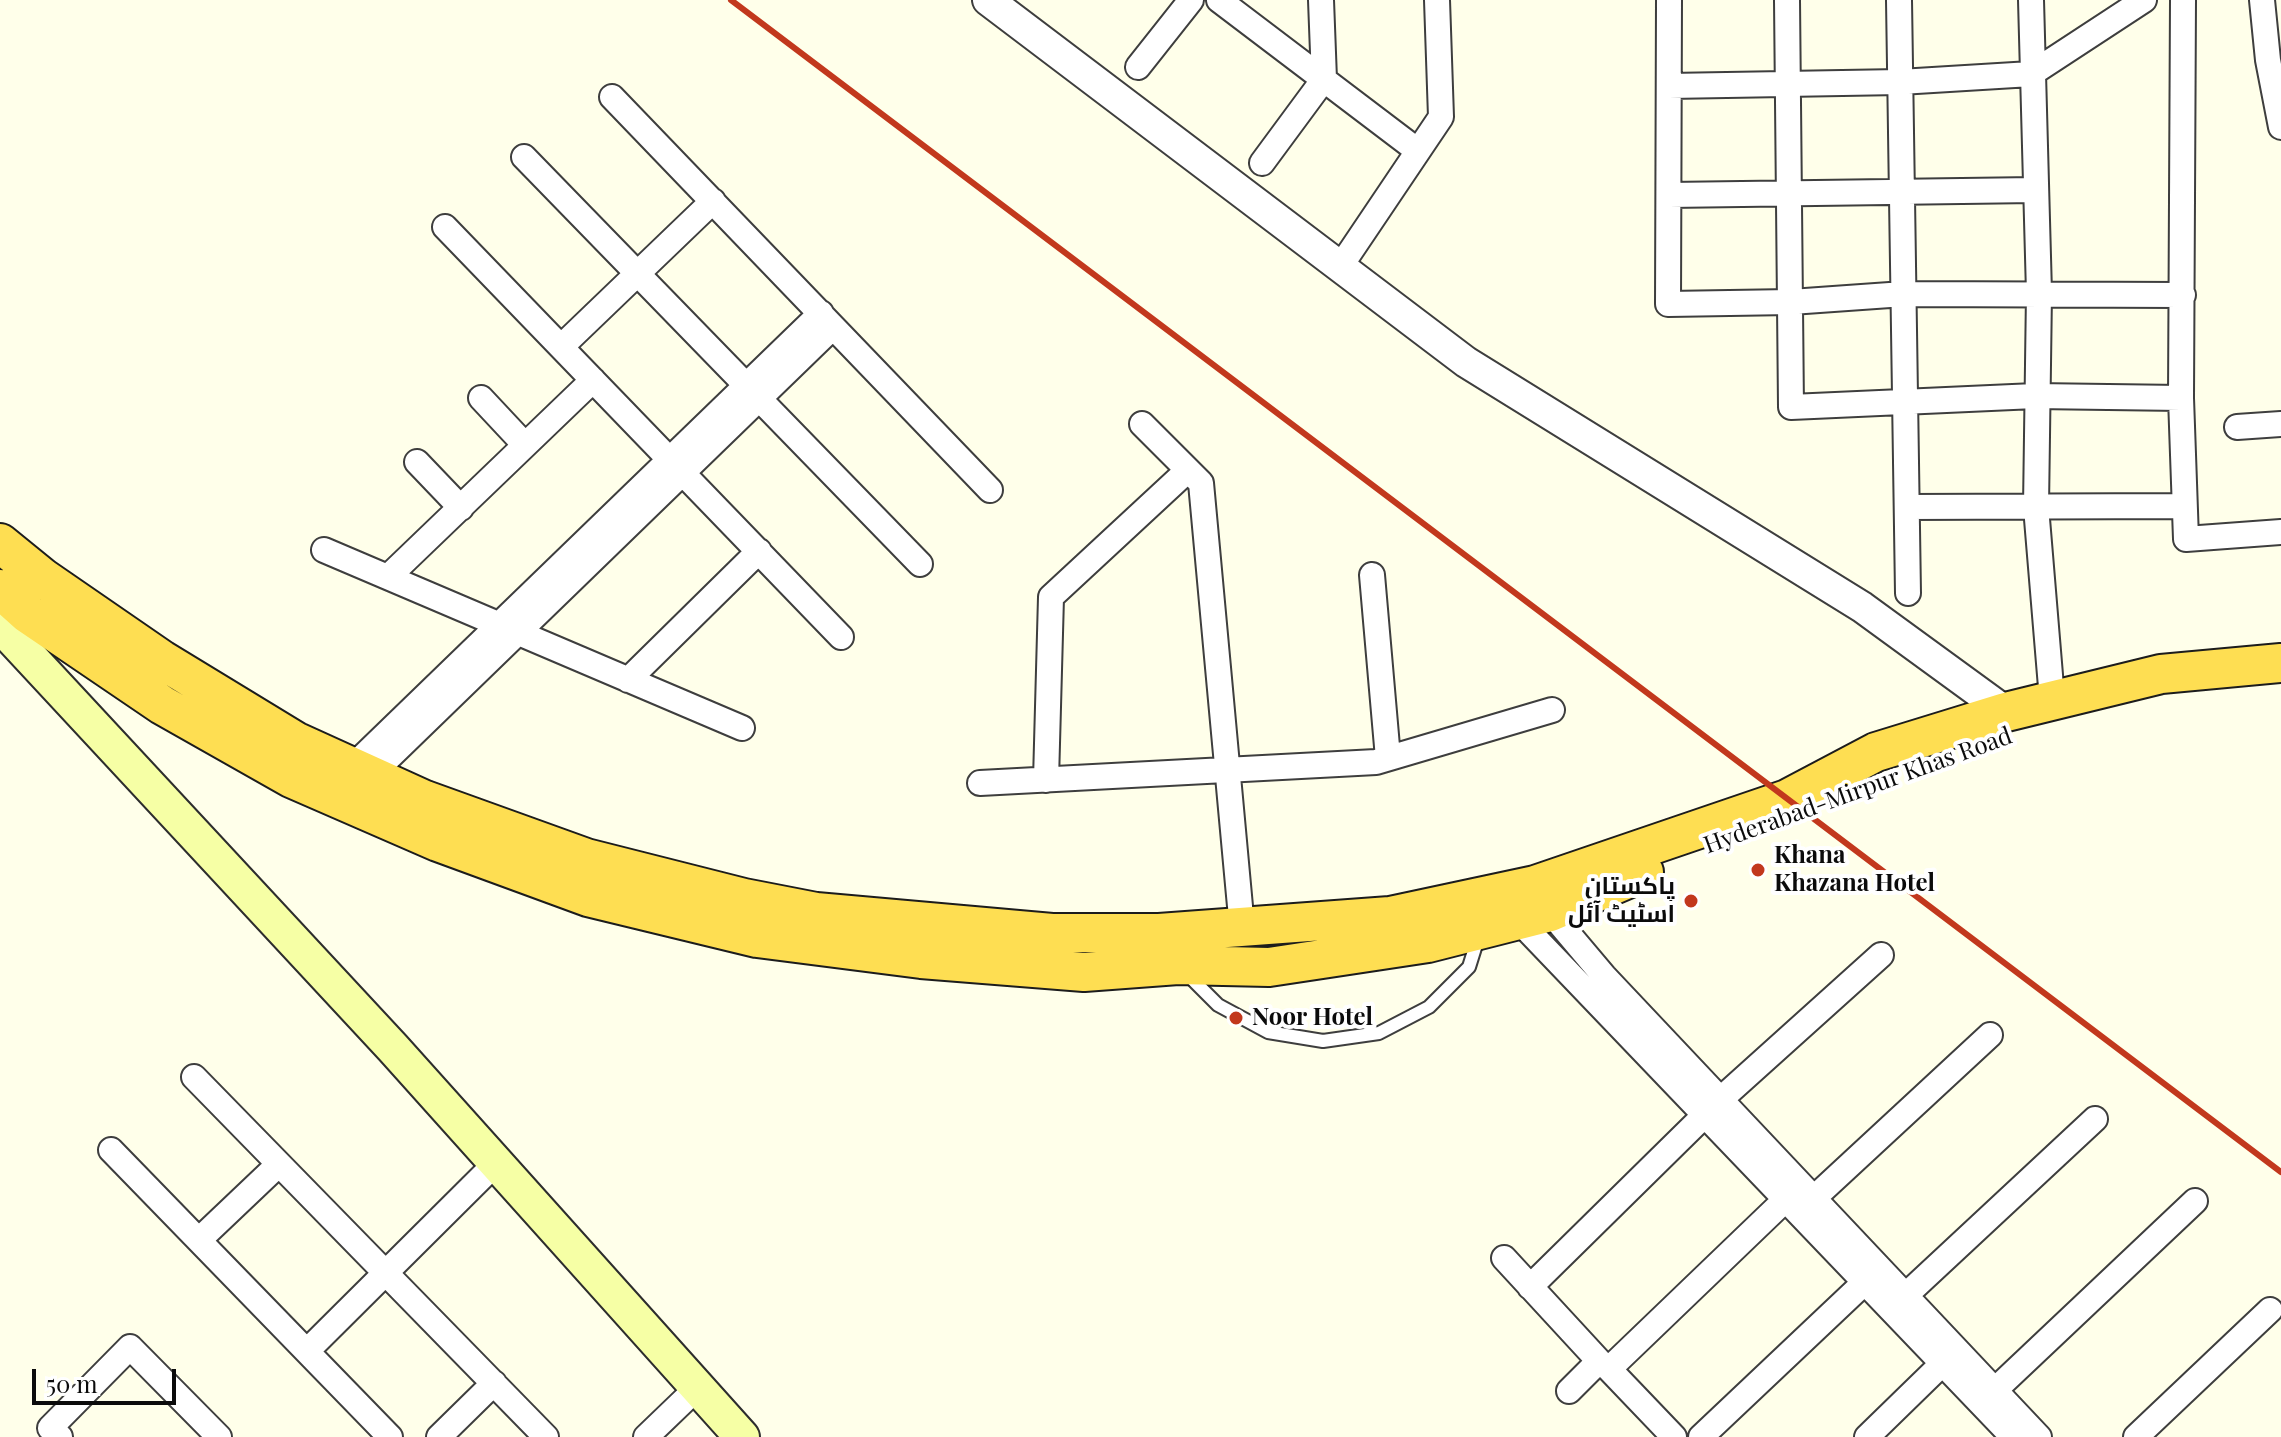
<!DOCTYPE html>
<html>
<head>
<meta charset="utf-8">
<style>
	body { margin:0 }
	#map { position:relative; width:2281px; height:1437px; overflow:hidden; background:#ffffea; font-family:"Playfair Display",serif }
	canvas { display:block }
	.scale { position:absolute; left:32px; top:1369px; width:144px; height:36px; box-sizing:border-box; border:4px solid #0b0b0b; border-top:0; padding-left:10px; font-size:24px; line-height:28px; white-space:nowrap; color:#0b0b0b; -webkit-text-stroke:6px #fff; paint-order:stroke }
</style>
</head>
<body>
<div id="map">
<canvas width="2281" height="1437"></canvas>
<div class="scale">50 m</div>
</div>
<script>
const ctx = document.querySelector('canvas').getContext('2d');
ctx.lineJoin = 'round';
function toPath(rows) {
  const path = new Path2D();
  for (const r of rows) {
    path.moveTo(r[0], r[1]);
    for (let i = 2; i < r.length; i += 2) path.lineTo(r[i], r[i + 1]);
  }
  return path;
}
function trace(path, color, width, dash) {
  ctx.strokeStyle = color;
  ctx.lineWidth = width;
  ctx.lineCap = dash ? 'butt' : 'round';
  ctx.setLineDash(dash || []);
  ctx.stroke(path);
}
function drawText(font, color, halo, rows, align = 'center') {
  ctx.font = font + ' "Playfair Display",Cairo,serif';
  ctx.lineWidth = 8;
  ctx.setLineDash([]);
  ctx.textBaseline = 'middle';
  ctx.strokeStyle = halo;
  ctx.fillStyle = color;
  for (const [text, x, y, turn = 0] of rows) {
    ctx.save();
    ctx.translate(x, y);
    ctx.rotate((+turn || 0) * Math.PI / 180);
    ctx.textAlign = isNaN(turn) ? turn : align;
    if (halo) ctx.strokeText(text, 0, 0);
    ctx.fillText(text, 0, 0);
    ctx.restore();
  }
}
const service = toPath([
	[1188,975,1218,1005,1268,1032,1323,1041,1379,1033,1429,1007,1469,967,1479,935]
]);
const minor = toPath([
	[1219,0,1418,151],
	[1669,0,1668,304,1791,302,1904,294,2183,295],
	[1787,0,1791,407,2035,396,2181,398],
	[1899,0,1908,593],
	[2031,0,2039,293,2036,507,2052,699],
	[2183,0,2181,398,2186,539,2281,532],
	[2262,0,2268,60,2281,127],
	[1138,67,1191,0],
	[1669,86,1900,82,2031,74,2144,0],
	[612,97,990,490],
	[524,157,920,564],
	[1262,163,1324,79,1321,0],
	[1669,195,2035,190],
	[445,227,841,637],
	[1340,267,1441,117,1437,0],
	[561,347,713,201],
	[481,398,525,445],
	[1142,424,1201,483,1242,928],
	[2237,427,2281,424],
	[417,462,461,508],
	[1907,507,2184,506],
	[324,550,742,728],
	[1372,575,1388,758],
	[388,577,593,380],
	[628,680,759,551],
	[352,767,821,313],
	[371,775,833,327],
	[1046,780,1051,597,1188,470],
	[980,783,1376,762,1552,710],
	[1550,912,1604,976,2039,1437],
	[1518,920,2013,1437],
	[194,1077,546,1437],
	[111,1150,390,1437],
	[199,1240,279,1164],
	[1504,1258,1599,1361],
	[1530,1287,1721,1099,1881,955],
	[1906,1295,2095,1119],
	[307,1351,497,1162],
	[1609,1369,1674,1437],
	[1995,1390,2195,1201],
	[1569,1391,1599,1361,1609,1369,1786,1199,1814,1198,1990,1035],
	[60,1437,50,1428,130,1347,219,1437],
	[439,1437,494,1383],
	[646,1437,698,1387],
	[1701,1437,1865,1282],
	[1867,1437,1943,1363],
	[2136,1437,2270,1310]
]);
const tertiary = toPath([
	[988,0,1466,362,1862,607,2006,712]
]);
const secondary = toPath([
	[0,625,393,1048,742,1437]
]);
const trunk = toPath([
	[0,543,43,578,162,660,295,741,425,800,586,858,744,898,816,912,1052,933,1159,933,1390,916,1535,885,1787,799,1876,752,2006,712,2161,674,2281,663],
	[0,589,28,614,162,705,291,778,438,842,588,897,757,938,921,959,1084,972,1178,965,1269,967,1428,943,1550,912,1644,872]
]);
trace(service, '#3e3e3e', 16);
trace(minor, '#3e3e3e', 28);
trace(tertiary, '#3e3e3e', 34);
trace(secondary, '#2d2d2d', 38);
trace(trunk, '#1c1c1c', 42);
trace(service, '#fff', 12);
trace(minor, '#fff', 24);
trace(tertiary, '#fff', 30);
trace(secondary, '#f6ffa5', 34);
trace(trunk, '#fede52', 38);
trace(toPath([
	[731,0,2281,1172]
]), '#c2381d', 6);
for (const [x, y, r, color] of [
	[1758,870,8,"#c2381d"],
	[1691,901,8,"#c2381d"],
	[1236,1018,8,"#c2381d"]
]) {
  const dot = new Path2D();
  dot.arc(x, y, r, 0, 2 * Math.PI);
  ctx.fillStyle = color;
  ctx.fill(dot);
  trace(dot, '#fff', 3);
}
drawText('24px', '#0b0b0b', '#fff', [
	["Hyderabad-Mirpur Khas Road",1858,791,-20]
]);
drawText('bold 24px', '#0b0b0b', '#fff', [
	["Khana",1774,856],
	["Khazana Hotel",1774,884],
	["پاکستان",1675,887,"right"],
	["اسٹیٹ آئل",1675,915,"right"],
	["Noor Hotel",1252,1018]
], 'left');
</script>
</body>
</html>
